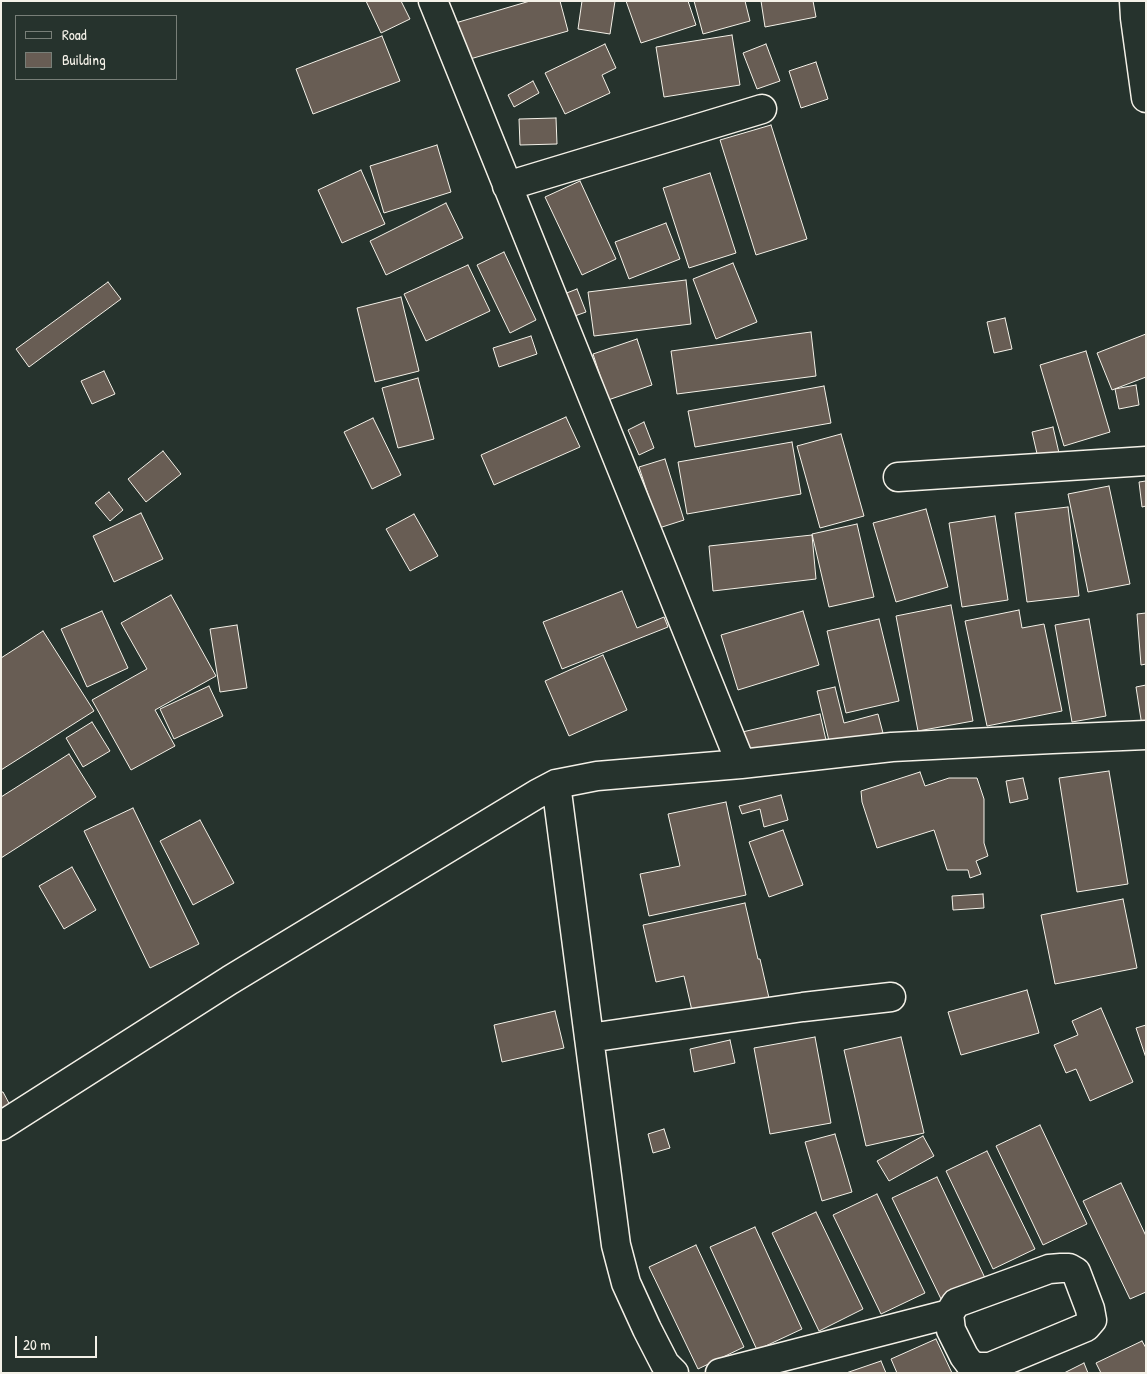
<!DOCTYPE html>
<html>
<head>
<meta charset="utf-8">
<style>
	body { margin:0 }
	#map { position:relative; width:1147px; height:1374px; overflow:hidden; background:#26332d; font-family:"Patrick Hand",sans-serif }
	canvas { display:block }
	.frame { position:absolute; inset:0; border:2px solid #f4f1e8; pointer-events:none }
	.legend { position:absolute; left:15px; top:15px; width:162px; height:65px; box-sizing:border-box; background:#26332d; border:1px solid #787f78; margin:0; padding:6px 9px; list-style:none; font-size:15px; color:#f4f1e8 }
	.legend li { display:flex; align-items:center; gap:10px; height:25px }
	.legend b { width:25px; border:1px solid #787f78 }
	.scale { position:absolute; left:15px; top:1336px; width:82px; height:22px; box-sizing:border-box; border:2px solid #f4f1e8; border-top:0; padding-left:6px; font-size:15px; line-height:18px; white-space:nowrap; color:#f4f1e8; -webkit-text-stroke:4px #26332d; paint-order:stroke }
</style>
</head>
<body>
<div id="map">
<canvas width="1147" height="1374"></canvas>
<div class="frame"></div>
<ul class="legend">
<li><b style="height:6px;background:#26332d"></b>Road</li>
<li><b style="height:14px;background:#685d54"></b>Building</li>
</ul>
<div class="scale">20 m</div>
</div>
<script>
const ctx = document.querySelector('canvas').getContext('2d');
ctx.lineJoin = 'round';
function fillPath(path, color) {
  ctx.fillStyle = color;
  ctx.fill(path, 'evenodd');
}
function toPath(rows) {
  const path = new Path2D();
  for (const r of rows) {
    path.moveTo(r[0], r[1]);
    for (let i = 2; i < r.length; i += 2) path.lineTo(r[i], r[i + 1]);
  }
  return path;
}
function trace(path, color, width, dash) {
  ctx.strokeStyle = color;
  ctx.lineWidth = width;
  ctx.lineCap = dash ? 'butt' : 'round';
  ctx.setLineDash(dash || []);
  ctx.stroke(path);
}
const building = toPath([
	[366,1,401,1,410,19,381,33,366,1],
	[530,1,560,1,568,31,463,61,452,24,530,1],
	[582,1,615,1,610,34,578,29,582,1],
	[626,1,688,1,696,25,641,43,626,1],
	[694,1,745,1,750,21,703,34,694,1],
	[761,1,813,1,816,17,765,27,761,1],
	[732,35,740,85,664,97,656,47,732,35],
	[382,36,400,81,313,114,296,69,382,36],
	[605,44,616,68,602,75,610,93,565,114,545,73,605,44],
	[766,44,780,81,757,89,743,53,766,44],
	[816,62,828,99,801,108,789,71,816,62],
	[533,81,539,93,514,107,508,95,533,81],
	[556,118,557,144,520,145,519,119,556,118],
	[771,125,807,239,756,255,720,140,771,125],
	[437,145,451,192,384,213,370,166,437,145],
	[361,170,385,224,342,243,318,190,361,170],
	[710,173,736,253,689,268,663,188,710,173],
	[580,181,616,259,582,275,545,197,580,181],
	[446,203,463,238,386,275,370,241,446,203],
	[666,223,680,259,629,279,615,242,666,223],
	[504,252,536,320,510,333,477,265,504,252],
	[733,263,757,322,716,339,693,279,733,263],
	[468,265,490,311,426,341,404,294,468,265],
	[686,280,691,324,594,336,588,292,686,280],
	[108,282,121,299,29,367,16,349,108,282],
	[577,289,586,312,572,317,564,294,577,289],
	[401,297,419,371,375,382,357,308,401,297],
	[1005,318,1012,349,994,353,987,322,1005,318],
	[811,332,816,376,677,394,671,351,811,332],
	[1146,334,1146,377,1112,390,1097,353,1146,334],
	[531,336,537,354,499,367,493,348,531,336],
	[637,339,652,385,608,400,593,354,637,339],
	[1086,351,1110,432,1064,446,1040,365,1086,351],
	[104,371,115,394,92,404,81,381,104,371],
	[418,378,434,439,398,448,382,388,418,378],
	[1136,385,1139,405,1119,409,1115,389,1136,385],
	[824,386,831,423,695,447,688,411,824,386],
	[566,417,580,447,494,485,481,455,566,417],
	[373,418,401,475,372,489,344,432,373,418],
	[644,422,654,448,639,455,628,430,644,422],
	[1053,427,1059,453,1038,458,1032,432,1053,427],
	[841,434,864,516,820,528,797,446,841,434],
	[792,442,801,494,687,514,678,462,792,442],
	[163,451,181,474,146,502,128,479,163,451],
	[665,459,684,520,659,528,639,467,665,459],
	[1146,481,1146,506,1142,507,1139,482,1146,481],
	[1109,486,1130,584,1088,592,1068,494,1109,486],
	[109,492,123,510,110,521,95,503,109,492],
	[1068,507,1079,596,1027,602,1015,513,1068,507],
	[926,509,948,587,896,602,873,523,926,509],
	[141,513,163,559,114,582,93,536,141,513],
	[414,514,438,556,410,571,386,529,414,514],
	[995,516,1008,600,962,607,949,523,995,516],
	[857,524,874,597,829,607,812,534,857,524],
	[812,535,816,579,713,591,709,546,812,535],
	[622,591,637,628,664,617,668,627,562,669,543,622,622,591],
	[171,595,216,676,155,710,175,746,131,770,92,700,147,669,121,623,171,595],
	[951,605,973,721,918,731,896,616,951,605],
	[1019,610,1022,628,1044,624,1062,711,987,726,965,621,1019,610],
	[102,611,128,668,87,687,61,629,102,611],
	[803,611,819,665,738,690,721,635,803,611],
	[1146,613,1146,664,1141,665,1137,614,1146,613],
	[879,619,899,701,846,713,827,631,879,619],
	[1089,619,1106,716,1072,722,1055,625,1089,619],
	[237,625,247,688,220,692,210,629,237,625],
	[43,631,94,711,1,770,1,658,43,631],
	[603,655,627,710,569,736,545,681,603,655],
	[1146,685,1146,725,1142,726,1136,687,1146,685],
	[209,686,223,716,174,739,160,709,209,686],
	[835,687,844,723,878,714,883,733,830,745,817,691,835,687],
	[820,714,826,740,744,760,738,733,820,714],
	[92,722,110,751,83,767,66,738,92,722],
	[69,754,96,797,1,858,1,797,69,754],
	[1109,771,1128,884,1077,892,1059,778,1109,771],
	[920,772,925,786,949,778,977,778,984,799,984,843,988,856,976,861,981,874,970,878,968,870,947,870,934,830,877,848,862,802,861,791,920,772],
	[1023,778,1028,799,1010,803,1006,781,1023,778],
	[781,795,788,820,764,827,760,809,742,814,739,806,781,795],
	[726,802,746,895,649,916,640,874,680,866,668,814,726,802],
	[133,808,199,944,150,968,84,831,133,808],
	[200,820,234,883,193,905,160,841,200,820],
	[783,830,803,885,769,897,749,842,783,830],
	[72,867,96,910,64,929,39,886,72,867],
	[983,894,984,908,953,910,952,896,983,894],
	[1123,899,1137,968,1055,984,1041,915,1123,899],
	[745,903,758,959,760,959,769,998,693,1015,684,976,656,982,643,925,745,903],
	[1027,990,1039,1033,961,1055,948,1012,1027,990],
	[1101,1008,1133,1082,1090,1101,1076,1069,1066,1073,1054,1045,1078,1035,1072,1021,1101,1008],
	[555,1011,564,1048,502,1062,494,1025,555,1011],
	[1146,1025,1146,1058,1136,1028,1146,1025],
	[815,1037,831,1123,770,1134,754,1048,815,1037],
	[901,1037,924,1133,866,1146,844,1050,901,1037],
	[730,1040,735,1063,694,1072,690,1049,730,1040],
	[1,1092,3,1092,11,1107,1,1113,1,1092],
	[1040,1125,1087,1224,1043,1245,996,1146,1040,1125],
	[664,1129,670,1148,653,1153,648,1134,664,1129],
	[835,1134,852,1192,822,1201,805,1142,835,1134],
	[923,1136,934,1156,889,1181,877,1161,923,1136],
	[987,1151,1035,1249,993,1269,946,1171,987,1151],
	[937,1177,985,1278,941,1299,892,1198,937,1177],
	[1121,1183,1146,1236,1146,1292,1130,1299,1083,1201,1121,1183],
	[877,1194,925,1293,881,1314,833,1215,877,1194],
	[816,1212,863,1309,819,1331,772,1233,816,1212],
	[755,1227,802,1329,757,1350,710,1247,755,1227],
	[696,1245,744,1347,698,1369,649,1267,696,1245],
	[936,1339,952,1373,897,1373,891,1359,936,1339],
	[1142,1341,1146,1348,1146,1373,1101,1373,1096,1363,1142,1341],
	[881,1361,886,1373,846,1373,881,1361],
	[1084,1363,1088,1373,1064,1373,1084,1363]
]);
fillPath(building, '#685d54');
trace(building, '#f4f1e8', 1);
const minor = toPath([
	[433,1,741,764],
	[1134,1,1135,18,1146,98],
	[507,186,762,109],
	[898,477,1146,461],
	[556,784,616,1245,626,1283,647,1329,665,1364,674,1373],
	[589,1038,803,1007,891,997],
	[1,1126,230,980,537,794,556,784,597,776,741,764,892,747,1052,739,1146,735],
	[1061,1268,1069,1268,1076,1272,1090,1309,1092,1320,1086,1327,990,1367,978,1367,970,1364,964,1356,951,1330,949,1314,956,1303,1049,1269,1061,1268],
	[720,1373,949,1314]
]);
trace(minor, '#f4f1e8', 31);
trace(minor, '#26332d', 28);
</script>
</body>
</html>
